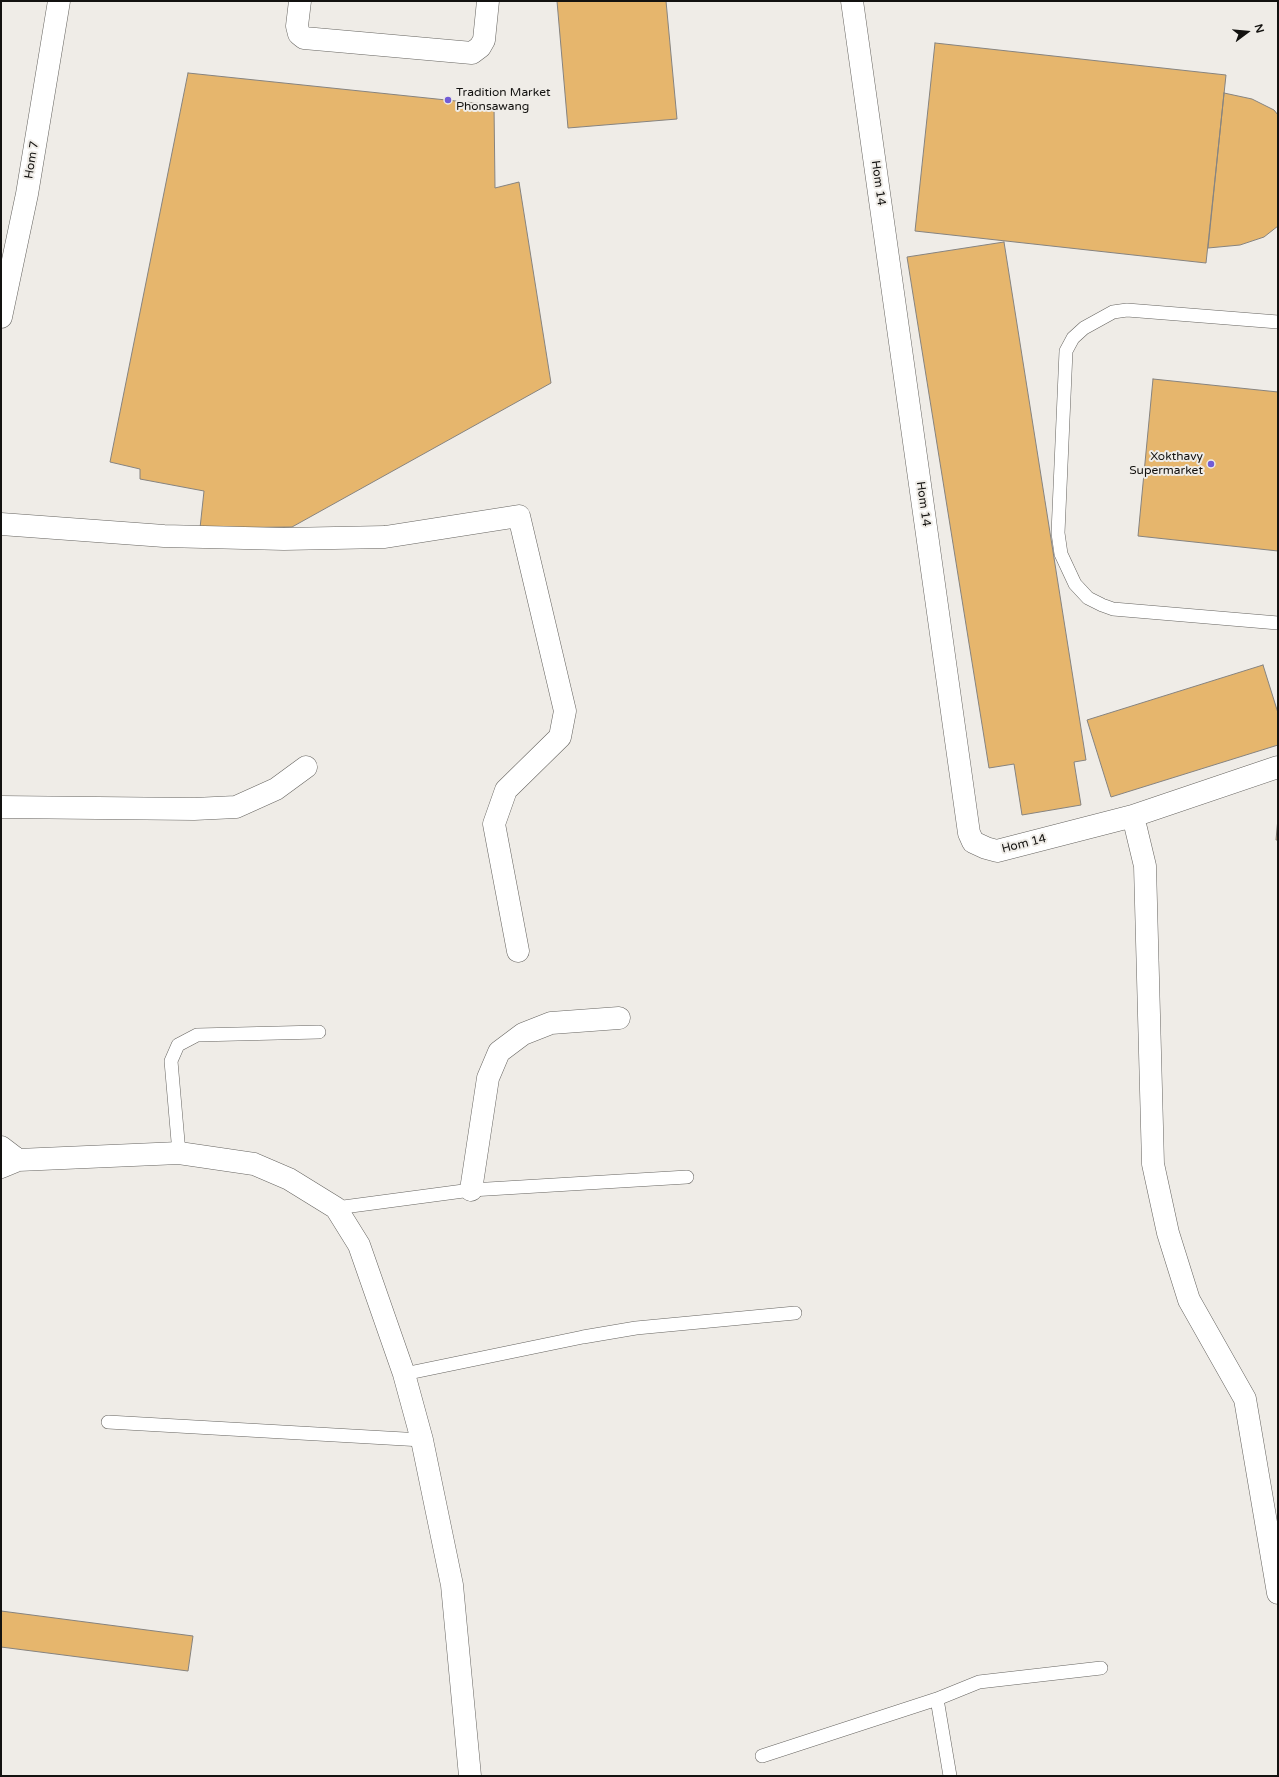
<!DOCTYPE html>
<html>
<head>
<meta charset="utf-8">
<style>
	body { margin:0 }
	#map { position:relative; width:1279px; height:1777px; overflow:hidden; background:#efece7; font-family:"Varela Round",sans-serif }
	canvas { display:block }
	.frame { position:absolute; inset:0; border:2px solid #131210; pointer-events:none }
	.north { position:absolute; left:1227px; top:12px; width:40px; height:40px; -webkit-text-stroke:3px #efece7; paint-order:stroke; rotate:74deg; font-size:11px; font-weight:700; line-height:16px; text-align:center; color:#131210 }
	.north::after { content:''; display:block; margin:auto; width:14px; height:18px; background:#131210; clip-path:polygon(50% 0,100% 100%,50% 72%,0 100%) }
</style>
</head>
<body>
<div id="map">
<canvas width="1279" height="1777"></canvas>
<div class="frame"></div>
<div class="north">N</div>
</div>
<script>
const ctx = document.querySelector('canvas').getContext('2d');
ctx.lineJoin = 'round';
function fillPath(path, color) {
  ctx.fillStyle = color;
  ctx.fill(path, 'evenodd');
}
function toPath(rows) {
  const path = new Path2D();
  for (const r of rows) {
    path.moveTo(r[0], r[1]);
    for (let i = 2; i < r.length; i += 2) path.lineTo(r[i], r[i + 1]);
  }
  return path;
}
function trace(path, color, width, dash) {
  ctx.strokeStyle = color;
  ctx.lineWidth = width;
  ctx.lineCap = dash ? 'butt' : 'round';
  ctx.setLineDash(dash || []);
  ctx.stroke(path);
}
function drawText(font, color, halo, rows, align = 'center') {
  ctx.font = font + ' "Varela Round",sans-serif';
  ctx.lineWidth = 4;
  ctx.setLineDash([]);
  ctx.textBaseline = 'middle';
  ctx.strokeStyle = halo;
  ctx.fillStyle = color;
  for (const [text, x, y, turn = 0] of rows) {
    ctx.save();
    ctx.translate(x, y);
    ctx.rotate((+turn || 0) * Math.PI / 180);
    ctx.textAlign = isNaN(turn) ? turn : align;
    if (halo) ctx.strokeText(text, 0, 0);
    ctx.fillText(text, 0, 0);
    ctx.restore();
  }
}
const building = toPath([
	[557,1,666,1,677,119,568,128,557,1],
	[935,43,1226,75,1206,263,915,231,935,43],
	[188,73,494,105,495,188,519,182,551,383,292,527,200,528,204,491,140,479,140,469,110,462,188,73],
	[1224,93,1252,99,1274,110,1278,115,1278,226,1264,237,1240,245,1208,248,1224,93],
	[1004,242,1086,760,1074,762,1081,805,1022,815,1014,764,989,768,907,257,1004,242],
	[1153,379,1278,392,1278,551,1138,536,1153,379],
	[1263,665,1278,713,1278,745,1111,797,1087,720,1263,665],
	[1278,818,1278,840,1276,840,1278,818],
	[1,1611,193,1636,188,1671,1,1647,1,1611]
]);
fillPath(building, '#e6b66d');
trace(building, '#86837f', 1);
const service = toPath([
	[1278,322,1127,310,1113,312,1084,328,1073,338,1066,351,1058,533,1061,554,1075,584,1088,598,1102,605,1113,609,1278,623],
	[179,1153,171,1061,178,1045,197,1035,319,1032],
	[336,1208,471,1190,687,1177],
	[404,1374,583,1337,636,1328,795,1313],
	[108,1422,422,1440],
	[762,1756,937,1699],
	[950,1776,937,1699,979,1682,1101,1668]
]);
const minor = toPath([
	[300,1,297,26,299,34,304,38,472,53,480,47,484,40,488,1],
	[852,1,969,833,973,842,986,848,997,851,1133,816,1278,767],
	[1,317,27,194,59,1],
	[1,524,164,536,284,539,385,537,519,516,565,711,560,737,506,790,494,824,518,951],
	[1,807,194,809,236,807,276,789,306,767],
	[1133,816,1145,866,1153,1164,1168,1233,1189,1300,1245,1399,1278,1593],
	[1,1147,18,1160],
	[1,1167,18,1160,179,1153,254,1164,289,1179,336,1208,359,1245,404,1374,422,1440,452,1585,470,1776],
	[471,1190,488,1078,499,1052,523,1034,551,1023,619,1018]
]);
trace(service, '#666460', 14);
trace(minor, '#666460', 23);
trace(service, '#fff', 13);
trace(minor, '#fff', 22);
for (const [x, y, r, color] of [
	[448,100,4,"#715cd6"],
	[1211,464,4,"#715cd6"]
]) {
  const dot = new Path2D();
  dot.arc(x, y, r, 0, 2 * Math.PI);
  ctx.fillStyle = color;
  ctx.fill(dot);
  trace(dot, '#efece7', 1.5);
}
drawText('12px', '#131210', '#efece7', [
	["Tradition Market",456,93],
	["Phonsawang",456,107],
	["Xokthavy",1203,457,"right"],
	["Supermarket",1203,471,"right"]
], 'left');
drawText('12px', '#131210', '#efece7', [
	["Hom 7",32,160,-81],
	["Hom 14",878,183,82],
	["Hom 14",923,504,82],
	["Hom 14",1024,844,-14]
]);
</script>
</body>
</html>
